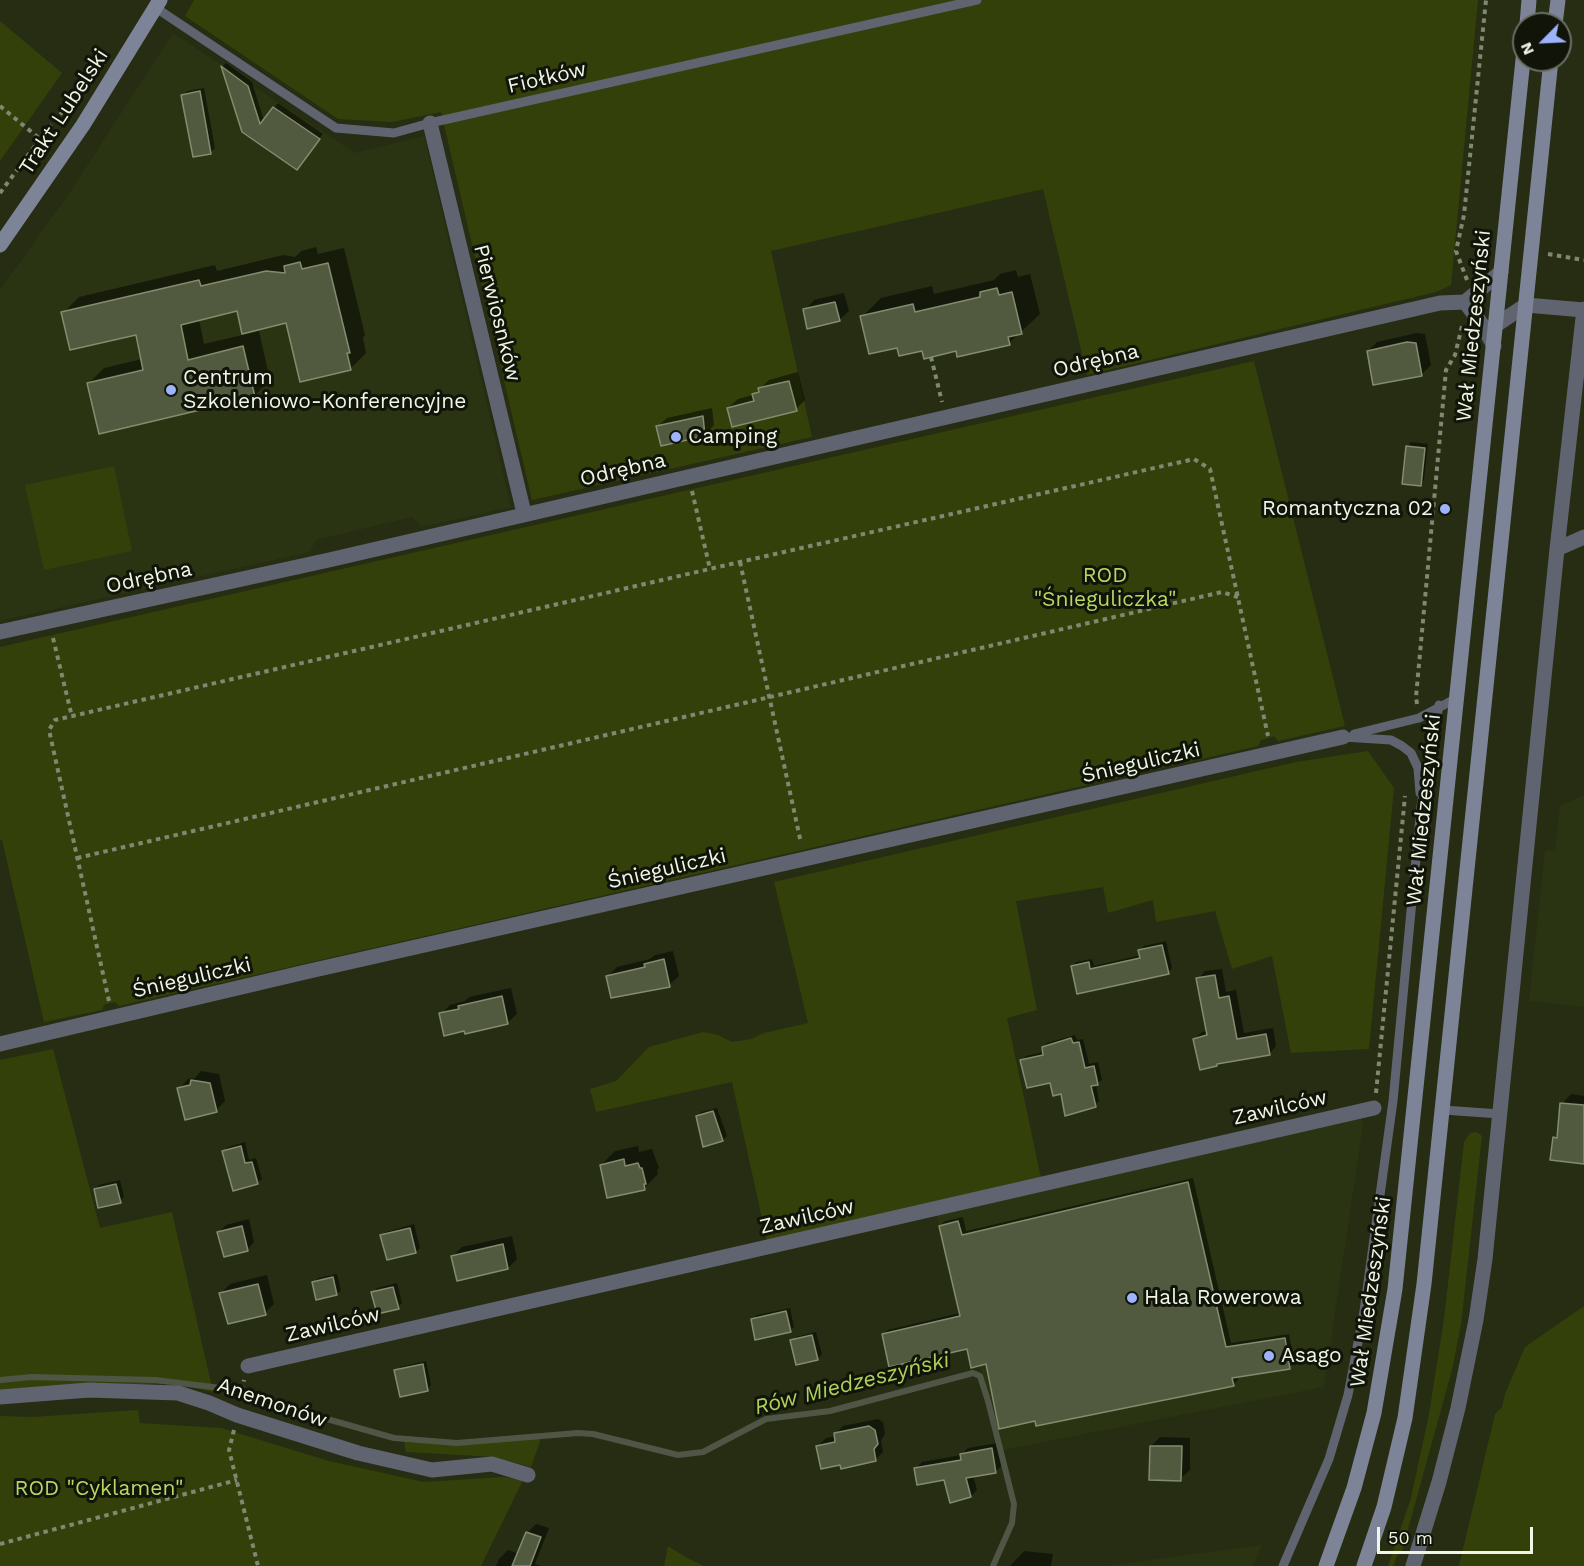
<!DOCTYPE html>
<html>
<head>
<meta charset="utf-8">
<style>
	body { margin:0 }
	#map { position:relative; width:1584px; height:1566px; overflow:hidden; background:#262d13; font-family:"Work Sans",sans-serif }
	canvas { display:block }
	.north { position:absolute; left:1512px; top:12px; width:60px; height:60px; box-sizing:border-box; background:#101409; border:2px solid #6a6e61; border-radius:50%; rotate:246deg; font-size:16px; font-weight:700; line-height:24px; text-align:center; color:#f0f6e6 }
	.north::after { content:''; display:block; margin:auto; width:21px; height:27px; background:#9eb3fd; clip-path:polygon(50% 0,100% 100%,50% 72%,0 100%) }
	.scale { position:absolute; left:1377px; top:1527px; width:156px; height:27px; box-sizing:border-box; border:3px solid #f0f6e6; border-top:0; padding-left:8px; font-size:18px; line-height:21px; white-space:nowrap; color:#f0f6e6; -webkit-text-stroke:4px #101409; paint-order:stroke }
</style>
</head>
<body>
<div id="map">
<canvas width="1584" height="1566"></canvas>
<div class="north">N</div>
<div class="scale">50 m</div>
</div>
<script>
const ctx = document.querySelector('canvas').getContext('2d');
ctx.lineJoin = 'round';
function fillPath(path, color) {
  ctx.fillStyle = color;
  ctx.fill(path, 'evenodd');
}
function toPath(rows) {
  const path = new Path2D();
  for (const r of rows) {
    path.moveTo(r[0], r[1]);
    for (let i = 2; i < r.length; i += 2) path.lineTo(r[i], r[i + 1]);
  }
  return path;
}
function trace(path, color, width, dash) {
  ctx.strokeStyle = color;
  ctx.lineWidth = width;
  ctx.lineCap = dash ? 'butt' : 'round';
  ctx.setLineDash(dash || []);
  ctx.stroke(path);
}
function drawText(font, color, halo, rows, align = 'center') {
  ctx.font = font + ' "Work Sans",sans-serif';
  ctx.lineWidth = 6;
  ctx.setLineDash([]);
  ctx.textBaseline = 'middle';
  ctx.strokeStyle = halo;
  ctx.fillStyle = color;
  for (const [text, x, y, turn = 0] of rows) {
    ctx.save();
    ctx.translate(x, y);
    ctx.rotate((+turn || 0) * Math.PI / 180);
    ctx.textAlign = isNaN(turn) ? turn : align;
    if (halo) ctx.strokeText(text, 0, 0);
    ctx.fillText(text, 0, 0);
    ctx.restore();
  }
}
fillPath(toPath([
	[173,33,355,153,424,136,511,507,421,527,412,517,316,540,310,552,0,621,0,290,70,192],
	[1584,795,1584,1007,1529,1001,1545,851,1555,851,1560,806],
	[1361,1118,1363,1125,1324,1387,1003,1450,980,1366,972,1368,971,1366,936,1214],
	[1262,1545,1253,1566,1106,1566]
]), '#2b3412');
fillPath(toPath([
	[194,0,1478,0,1451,285,1436,292,1087,375,1043,189,771,251,812,437,532,500,441,112,392,122,338,119,185,16],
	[0,21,62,73,0,161],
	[1254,361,1345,726,1278,741,1274,736,1269,738,1261,740,1258,746,119,1006,115,1002,110,1003,104,1005,102,1010,44,1022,2,840,0,840,0,647],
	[114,466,132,551,44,570,25,485],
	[1368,751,1394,788,1369,1049,1291,1053,1272,956,1232,969,1215,911,1156,922,1153,900,1108,913,1103,887,1016,901,1037,1010,1007,1018,1041,1178,767,1241,732,1082,596,1112,590,1089,616,1081,649,1047,703,1032,718,1035,732,1042,751,1039,764,1033,808,1023,774,882,1296,762],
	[53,1049,100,1228,172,1212,213,1392,176,1384,89,1384,0,1390,0,1060],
	[1477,1132,1482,1136,1461,1325,1452,1370,1402,1551,1396,1557,1394,1566,1388,1566,1411,1498,1429,1414,1444,1319,1464,1142,1470,1133],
	[1584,1306,1584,1566,1459,1566,1495,1414,1502,1407,1505,1394,1525,1347],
	[138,1410,140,1423,221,1428,329,1461,424,1482,504,1477,523,1480,481,1566,0,1566,0,1416,32,1417],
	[542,1436,531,1467,495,1457,406,1452,404,1442,471,1443],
	[668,1546,687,1558,704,1566,664,1566]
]), '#33400a');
fillPath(toPath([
	[226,63,252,82,264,121,278,103,323,134,300,164,243,131,223,66],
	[204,88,215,148,211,152,183,95,187,91],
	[316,247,318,254,344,248,365,335,363,338,366,353,350,369,287,321,238,310,199,319,204,344,259,331,270,380,254,396,88,384,104,368,142,359,137,333,63,313,79,297,215,265,217,271,283,255,295,257,301,251],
	[1016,270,1018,277,1030,274,1040,314,1009,343,957,349,923,349,898,346,862,317,881,298,932,286,934,294,994,280,1000,274],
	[844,293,849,311,839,320,805,310,814,300],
	[1417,333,1425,334,1431,365,1421,375,1368,351,1377,342],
	[798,372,805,400,796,409,728,408,738,399,753,395,769,380],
	[712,408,714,425,705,434,657,427,667,418],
	[1411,442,1428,444,1424,480,1420,484,1407,447],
	[1166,941,1172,968,1168,973,1078,992,1072,967,1076,962,1092,959,1094,966,1141,955,1140,950,1144,946],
	[673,951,679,976,669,985,608,976,617,967,650,959,655,955],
	[1222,969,1226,992,1236,990,1244,1033,1273,1028,1276,1046,1269,1054,1194,1039,1202,1032,1207,1031,1198,979,1205,971],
	[511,988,517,1014,507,1023,441,1014,450,1005,465,1001,469,997],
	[1075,1035,1077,1040,1083,1039,1089,1064,1098,1062,1102,1080,1096,1084,1099,1101,1095,1105,1062,1092,1051,1081,1022,1060,1026,1056,1044,1052,1043,1047,1047,1043],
	[201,1071,219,1074,225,1101,216,1110,179,1089,188,1079,195,1078],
	[1571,1094,1584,1096,1584,1162,1554,1138,1558,1134,1562,1104],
	[717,1108,727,1136,723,1140,697,1117,701,1112],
	[245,1142,249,1160,256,1158,262,1179,257,1183,223,1151,228,1147],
	[638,1146,639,1152,652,1149,659,1168,657,1170,658,1174,644,1188,601,1165,615,1151],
	[1193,1178,1231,1343,1289,1334,1294,1362,1289,1367,1237,1376,1238,1380,1233,1385,1036,1419,987,1363,968,1347,883,1335,888,1330,960,1313,940,1226,945,1221,963,1217,966,1231],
	[120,1180,124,1197,120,1201,95,1189,99,1185],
	[249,1219,254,1242,247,1250,219,1232,226,1225],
	[414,1224,420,1248,415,1252,382,1236,386,1232],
	[512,1236,517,1259,508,1268,453,1256,462,1247],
	[337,1274,341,1290,337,1294,314,1282,318,1278],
	[267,1275,274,1304,265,1313,221,1293,230,1284],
	[397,1283,402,1303,398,1307,373,1293,377,1288],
	[790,1308,794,1327,790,1331,753,1319,757,1315],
	[816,1332,822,1354,817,1359,792,1341,796,1337],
	[426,1361,431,1385,427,1390,396,1371,400,1367],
	[878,1419,883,1422,885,1434,881,1440,883,1452,875,1460,841,1463,818,1446,826,1438,836,1436,835,1434,843,1426],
	[1160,1437,1190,1438,1190,1470,1180,1479,1151,1446],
	[998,1443,1002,1465,995,1472,973,1475,977,1490,971,1496,945,1479,916,1468,922,1462,961,1455,968,1448],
	[536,1524,549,1528,535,1564,541,1566,496,1566,499,1559,508,1550,519,1554,527,1533],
	[1024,1551,1053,1554,1051,1566,1010,1566]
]), '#0007');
trace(toPath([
	[0,1380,32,1377,155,1380,221,1388],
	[261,1397,327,1419,394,1438,457,1443,578,1433,593,1434,678,1455,703,1452,766,1419,830,1411,973,1373,980,1376,988,1401,1014,1504,1012,1523,993,1566]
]), '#505645', 6);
const building = toPath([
	[221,66,248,86,260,124,273,107,320,139,297,170,242,132,221,66],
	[200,91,211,154,193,157,181,95,200,91],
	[300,262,302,269,328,263,350,353,347,353,351,370,300,382,286,323,242,334,237,311,181,325,188,360,243,346,255,397,99,434,87,383,143,370,136,335,70,350,61,312,199,280,201,286,266,271,285,273,284,266,300,262],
	[997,288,999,295,1012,292,1022,334,1008,337,1010,345,957,357,956,351,924,359,922,351,899,356,897,348,869,354,860,316,913,304,915,312,980,297,980,292,997,288],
	[835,302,840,321,807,329,803,309,835,302],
	[1407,342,1416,343,1422,376,1373,385,1367,351,1407,342],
	[789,381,797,411,732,427,727,408,754,401,752,394,759,392,758,388,789,381],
	[703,416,705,436,661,446,656,426,703,416],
	[1406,446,1425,448,1421,486,1402,484,1406,446],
	[1162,945,1169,974,1077,994,1071,966,1089,962,1090,969,1140,958,1138,950,1162,945],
	[664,959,670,987,611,998,606,976,645,967,644,964,664,959],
	[1215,975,1219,998,1229,996,1237,1039,1266,1034,1270,1055,1217,1064,1217,1066,1200,1070,1193,1039,1207,1035,1196,978,1215,975],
	[502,996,508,1024,465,1034,464,1031,444,1036,439,1013,459,1009,458,1006,502,996],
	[1071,1038,1073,1043,1079,1042,1085,1068,1094,1066,1098,1085,1091,1086,1096,1107,1065,1116,1061,1094,1053,1096,1050,1083,1027,1088,1020,1060,1043,1055,1042,1047,1071,1038],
	[191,1080,210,1083,217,1112,185,1120,177,1088,190,1085,191,1080],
	[1560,1103,1584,1105,1584,1164,1550,1160,1553,1137,1557,1138,1560,1103],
	[713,1111,723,1141,703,1147,696,1116,713,1111],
	[241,1146,245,1163,252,1162,258,1184,233,1191,222,1151,241,1146],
	[624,1159,625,1166,638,1163,640,1168,642,1168,646,1184,644,1184,645,1190,607,1198,600,1165,624,1159],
	[1188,1182,1226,1347,1285,1338,1290,1369,1232,1378,1234,1386,1036,1426,1035,1421,999,1429,986,1364,971,1368,967,1349,889,1367,882,1334,960,1316,939,1226,958,1221,962,1235,1188,1182],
	[116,1184,121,1203,98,1208,94,1189,116,1184],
	[242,1226,248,1251,224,1257,217,1232,242,1226],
	[410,1228,416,1253,387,1260,380,1235,410,1228],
	[503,1244,508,1269,457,1281,451,1256,503,1244],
	[333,1277,337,1295,316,1300,312,1282,333,1277],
	[258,1284,266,1315,228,1324,219,1293,258,1284],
	[393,1287,399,1309,377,1314,371,1292,393,1287],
	[786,1311,791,1332,755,1340,751,1319,786,1311],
	[812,1335,818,1360,796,1365,790,1340,812,1335],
	[423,1364,428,1391,400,1397,394,1370,423,1364],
	[869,1426,875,1430,878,1444,874,1449,876,1461,841,1469,840,1465,821,1469,816,1446,835,1442,834,1433,869,1426],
	[1150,1446,1182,1446,1181,1481,1149,1480,1150,1446],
	[992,1448,996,1473,966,1478,971,1497,950,1503,944,1480,917,1485,914,1468,961,1460,960,1454,992,1448],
	[526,1532,541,1537,530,1566,512,1566,526,1532]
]);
fillPath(building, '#515a3e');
trace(building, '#828c6e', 1.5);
trace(toPath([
	[0,106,40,139],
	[0,193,40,139,86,83],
	[1548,254,1584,260],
	[1467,280,1456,251,1464,215,1486,0],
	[931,357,942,402],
	[692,491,710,569],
	[740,562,801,843],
	[53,638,72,717],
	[1417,704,1416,697,1446,370,1455,355,1462,326],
	[77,858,1222,592,1238,597],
	[109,1001,49,730,55,720,740,562,1194,459,1210,469,1268,736],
	[1376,1093,1405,796],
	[239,1399,244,1380],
	[234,1430,229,1450,258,1566],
	[0,1544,237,1480]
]), '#818872', 4, [4.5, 4.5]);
trace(toPath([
	[156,8,336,128,394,133,430,123,977,0],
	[1354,734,1419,718,1457,698],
	[1343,737,1391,740,1402,746,1411,753,1418,768,1420,793],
	[1443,1110,1500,1114],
	[1283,1566,1329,1459,1348,1395,1364,1311,1393,1101,1421,806,1439,705]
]), '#606470', 9);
trace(toPath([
	[430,123,524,513],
	[1465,302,1483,326,1494,346],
	[1496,325,1526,305,1584,310],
	[1557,549,1584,537],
	[0,632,329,560,1440,303,1465,302,1501,272],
	[0,1044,301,973,1343,737],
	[248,1366,1374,1108],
	[0,1397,89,1390,178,1393,209,1403,237,1415,358,1453,432,1470,492,1464,528,1475],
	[1413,1566,1439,1482,1458,1408,1476,1320,1485,1259,1557,549,1584,309]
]), '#606470', 15);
trace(toPath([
	[1527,24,1529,0],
	[1555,24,1558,0],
	[0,245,83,125,160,0],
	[1326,1566,1354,1488,1374,1413,1395,1289,1524,50],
	[1364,1566,1384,1507,1405,1418,1424,1284,1551,60]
]), '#7e8498', 15);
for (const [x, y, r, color] of [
	[171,390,6,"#9eb3fd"],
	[676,437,6,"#9eb3fd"],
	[1445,509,6,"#9eb3fd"],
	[1132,1298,6,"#9eb3fd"],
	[1269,1356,6,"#9eb3fd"]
]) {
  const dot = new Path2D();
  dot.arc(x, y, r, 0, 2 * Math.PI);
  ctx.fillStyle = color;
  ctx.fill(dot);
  trace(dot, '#101409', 2);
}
drawText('21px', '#f0f6e6', '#101409', [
	["Fiołków",547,78,-13],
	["Trakt Lubelski",64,112,-57],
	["Pierwiosnków",497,313,76],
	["Wał Miedzeszyński",1474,326,-84],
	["Odrębna",1096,361,-13],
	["Odrębna",623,470,-13],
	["Odrębna",149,578,-12],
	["Śnieguliczki",1141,763,-13],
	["Wał Miedzeszyński",1424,810,-84],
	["Śnieguliczki",667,869,-13],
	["Śnieguliczki",192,978,-13],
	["Zawilców",1280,1108,-13],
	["Zawilców",807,1217,-13],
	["Wał Miedzeszyński",1371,1292,-82],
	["Zawilców",333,1325,-13],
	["Anemonów",272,1403,19]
]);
drawText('21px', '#f0f6e6', '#101409', [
	["Centrum",183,378],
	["Szkoleniowo-Konferencyjne",183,402],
	["Camping",688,437],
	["Romantyczna 02",1433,509,"right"],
	["Hala Rowerowa",1144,1298],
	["Asago",1281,1356]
], 'left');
drawText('21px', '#b8d863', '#101409', [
	["ROD",1105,576],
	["\"Śnieguliczka\"",1105,600],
	["ROD \"Cyklamen\"",99,1489]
]);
drawText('italic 22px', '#b0d05b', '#101409', [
	["Rów Miedzeszyński",852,1384,-14]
]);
</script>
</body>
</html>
